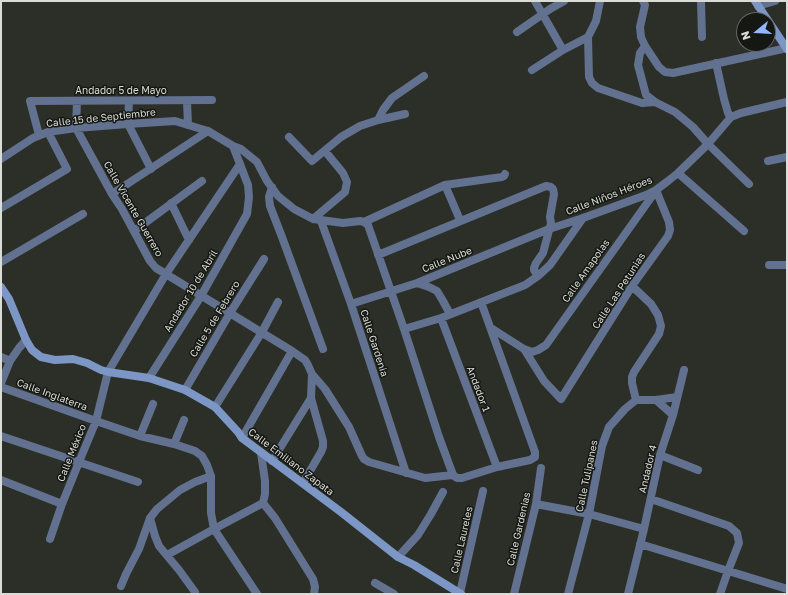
<!DOCTYPE html>
<html>
<head>
<meta charset="utf-8">
<style>
	body { margin:0 }
	#map { position:relative; width:788px; height:595px; overflow:hidden; background:#2c2f27; font-family:"Golos Text",sans-serif }
	canvas { display:block }
	.frame { position:absolute; inset:0; border:2px solid #dadcd7; pointer-events:none }
	.north { position:absolute; left:736px; top:12px; width:40px; height:40px; box-sizing:border-box; background:#151713; border:1px solid #646661; border-radius:50%; rotate:252deg; font-size:11px; font-weight:700; line-height:16px; text-align:center; color:#dadcd7 }
	.north::after { content:''; display:block; margin:auto; width:14px; height:18px; background:#93b7fd; clip-path:polygon(50% 0,100% 100%,50% 72%,0 100%) }
</style>
</head>
<body>
<div id="map">
<canvas width="788" height="595"></canvas>
<div class="frame"></div>
<div class="north">N</div>
</div>
<script>
const ctx = document.querySelector('canvas').getContext('2d');
ctx.lineJoin = 'round';
function toPath(rows) {
  const path = new Path2D();
  for (const r of rows) {
    path.moveTo(r[0], r[1]);
    for (let i = 2; i < r.length; i += 2) path.lineTo(r[i], r[i + 1]);
  }
  return path;
}
function trace(path, color, width, dash) {
  ctx.strokeStyle = color;
  ctx.lineWidth = width;
  ctx.lineCap = dash ? 'butt' : 'round';
  ctx.setLineDash(dash || []);
  ctx.stroke(path);
}
function drawText(font, color, halo, rows, align = 'center') {
  ctx.font = font + ' "Golos Text",sans-serif';
  ctx.lineWidth = 3;
  ctx.setLineDash([]);
  ctx.textBaseline = 'middle';
  ctx.strokeStyle = halo;
  ctx.fillStyle = color;
  for (const [text, x, y, turn = 0] of rows) {
    ctx.save();
    ctx.translate(x, y);
    ctx.rotate((+turn || 0) * Math.PI / 180);
    ctx.textAlign = isNaN(turn) ? turn : align;
    if (halo) ctx.strokeText(text, 0, 0);
    ctx.fillText(text, 0, 0);
    ctx.restore();
  }
}
trace(toPath([
	[535,1,563,50],
	[600,1,596,21,588,37,589,77,592,83,598,88,642,103,655,102],
	[643,1,645,5,643,14,640,27,641,37,645,46,659,67,665,72,673,73,787,48],
	[701,1,702,37],
	[758,6,775,1],
	[517,32,550,9,564,1],
	[645,46,640,53,638,65,646,95,655,102,675,112,693,127,708,144,749,184],
	[716,63,724,99,728,113,731,117],
	[532,70,563,50,588,37],
	[77,101,76,128,112,194,122,209,150,261,156,268,292,351,305,360,308,365,312,374,311,398,323,441,323,447,321,452,303,483],
	[129,101,128,124,151,169],
	[187,101,188,125],
	[378,120,383,110,392,98,424,76],
	[39,135,30,101,212,100],
	[289,137,312,161,341,137,360,126,378,120,405,114],
	[1,159,33,138,48,132,76,128,128,124,175,121,208,131,233,146,241,149,257,162,267,181,278,196,294,209,313,219,343,223,360,221,364,222,445,185,502,177,504,176,505,174],
	[768,161,787,157],
	[678,173,744,231],
	[445,185,460,220],
	[272,187,269,197,270,206,282,237,323,349],
	[112,194,208,131],
	[171,203,189,240],
	[1,208,67,169,48,132],
	[313,219,345,192,347,182,343,173,325,151],
	[321,221,351,304,406,473],
	[364,222,368,225,404,329,439,437,453,475,457,478,462,478,497,467,530,460,535,457,535,452,481,302],
	[134,231,202,181],
	[378,255,546,186,551,187,553,189,554,194,550,217,551,223,543,253,536,263,534,268,534,270,538,276],
	[1,262,83,214],
	[769,265,787,265],
	[417,283,429,287,437,291,443,301,450,314],
	[351,304,417,283,549,229,583,218,646,195,656,190,668,181,678,173,708,144,731,117,741,113,787,102],
	[441,318,497,467],
	[491,328,524,349,544,381,561,399,632,286,668,236,670,230,669,222,656,190],
	[404,329,441,318,525,285,538,276,550,265,583,218],
	[524,349,532,352,538,350,546,345,655,192],
	[1,357,10,361],
	[312,374,325,389,349,427,362,456,364,459,369,462,425,478,453,475],
	[149,378,201,296,247,214,249,197,248,185,233,146],
	[1,383,10,361,19,348,26,340],
	[1,387,96,421,140,436,174,444,195,451,202,456,207,465,211,476,211,513,214,529,257,594],
	[185,390,230,313,264,259],
	[636,400,656,400,677,397],
	[656,400,673,415],
	[215,407,262,332,278,302],
	[1,436,138,482],
	[140,436,153,404],
	[242,438,292,351],
	[174,444,184,420],
	[261,453,265,481,265,494,263,503,275,518,313,579,315,587,314,594],
	[660,455,698,470],
	[272,461,311,398],
	[1,480,62,504],
	[651,499,729,526,737,533,739,543,728,571,720,594],
	[536,504,589,514,644,529],
	[150,518,155,536,159,546,179,570,195,592],
	[50,539,62,504,79,462,96,421,108,372,166,274,240,164],
	[640,544,787,589],
	[167,555,214,529,263,503],
	[398,557,418,535,431,514,443,492],
	[375,583,394,594],
	[121,586,126,574,139,549,150,518,157,509,180,490,195,482,211,476],
	[460,593,483,491],
	[514,594,536,504,541,468],
	[568,594,589,514,602,446,609,427,625,409,636,400,632,383,632,377,634,372,659,334,661,326,658,315,651,304,632,286],
	[628,594,644,529,660,455,673,415,684,370]
]), '#61718f', 8);
trace(toPath([
	[755,1,787,49],
	[1,287,9,299,26,340,32,350,41,357,55,360,73,359,87,363,101,370,108,372,149,378,185,390,215,407,238,432,242,438,341,512,398,557,414,565,461,594]
]), '#7c96c6', 8);
drawText('10px', '#dadcd7', '#151713', [
	["Andador 5 de Mayo",121,91],
	["Calle 15 de Septiembre",101,118,-6],
	["Calle Niños Héroes",609,196,-21],
	["Calle Vicente Guerrero",133,209,60],
	["Calle Nube",447,260,-22],
	["Calle Amapolas",586,271,-55],
	["Andador 10 de Abril",191,291,-59],
	["Calle Las Petunias",619,291,-57],
	["Calle 5 de Febrero",215,319,-59],
	["Calle Gardenia",374,343,72],
	["Andador 1",478,389,69],
	["Calle Inglaterra",52,395,20],
	["Calle México",72,453,-68],
	["Calle Emiliano Zapata",291,462,37],
	["Andador 4",648,469,-77],
	["Calle Tulipanes",587,476,-78],
	["Calle Gardenias",519,529,-77],
	["Calle Laureles",462,540,-77]
]);
</script>
</body>
</html>
